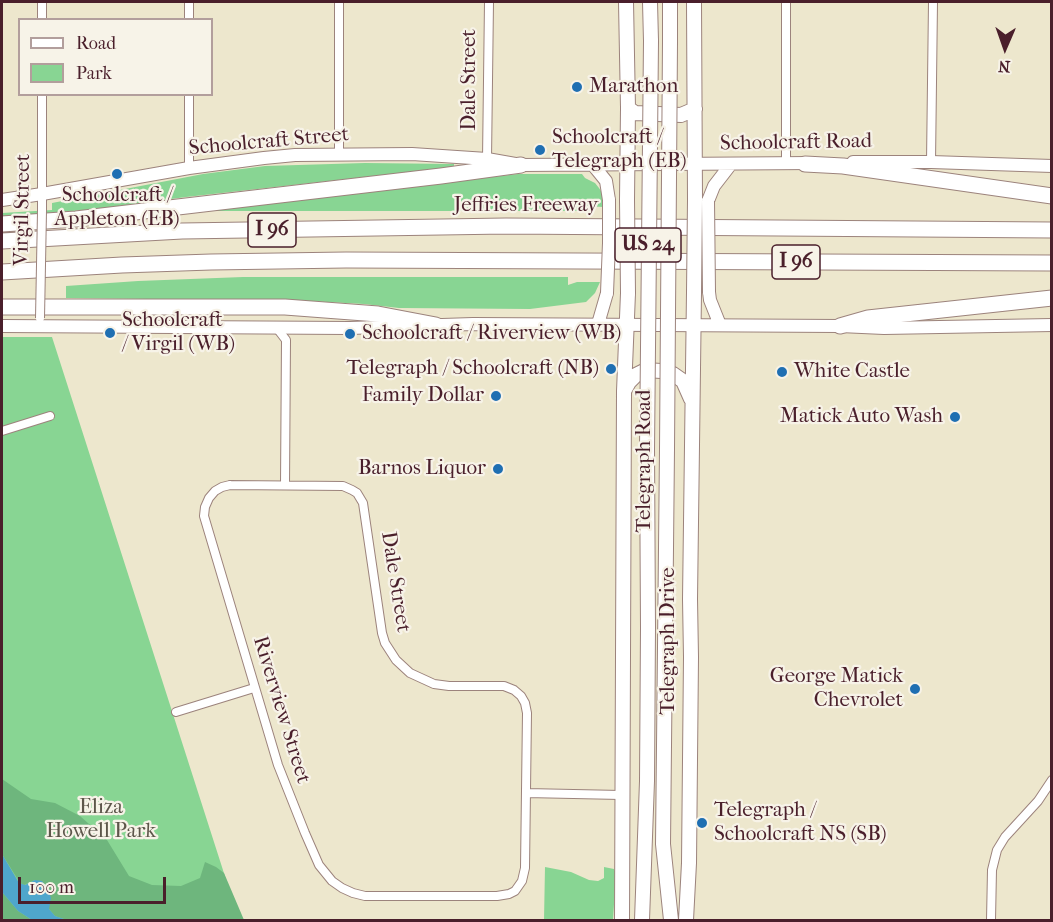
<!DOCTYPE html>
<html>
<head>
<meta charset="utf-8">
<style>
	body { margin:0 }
	#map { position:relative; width:1053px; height:922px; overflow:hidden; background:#ede7cd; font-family:"IM FELL French Canon",serif }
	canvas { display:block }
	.frame { position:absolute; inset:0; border:3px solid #4a1f2b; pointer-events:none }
	.legend { position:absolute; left:18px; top:18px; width:195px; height:78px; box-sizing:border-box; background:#f7f3e8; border:2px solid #b29e9c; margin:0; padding:8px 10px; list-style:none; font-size:18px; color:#4a1f2b }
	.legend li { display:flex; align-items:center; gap:12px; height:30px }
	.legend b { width:30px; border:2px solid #b29e9c }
	.north { position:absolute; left:975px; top:18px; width:60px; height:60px; -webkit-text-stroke:4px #f7f3e8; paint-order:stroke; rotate:182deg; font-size:16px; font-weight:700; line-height:24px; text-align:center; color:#4a1f2b }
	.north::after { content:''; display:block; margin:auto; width:21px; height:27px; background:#4a1f2b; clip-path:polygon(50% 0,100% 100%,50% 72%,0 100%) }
	.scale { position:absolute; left:18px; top:877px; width:148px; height:27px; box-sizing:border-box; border:3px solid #4a1f2b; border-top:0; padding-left:8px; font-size:18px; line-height:21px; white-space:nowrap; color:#4a1f2b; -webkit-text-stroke:4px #f7f3e8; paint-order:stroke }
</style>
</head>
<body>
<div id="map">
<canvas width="1053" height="922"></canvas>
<div class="frame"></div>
<ul class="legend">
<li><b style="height:8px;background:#fff"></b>Road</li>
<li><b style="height:16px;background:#88d593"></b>Park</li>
</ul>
<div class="north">N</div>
<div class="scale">100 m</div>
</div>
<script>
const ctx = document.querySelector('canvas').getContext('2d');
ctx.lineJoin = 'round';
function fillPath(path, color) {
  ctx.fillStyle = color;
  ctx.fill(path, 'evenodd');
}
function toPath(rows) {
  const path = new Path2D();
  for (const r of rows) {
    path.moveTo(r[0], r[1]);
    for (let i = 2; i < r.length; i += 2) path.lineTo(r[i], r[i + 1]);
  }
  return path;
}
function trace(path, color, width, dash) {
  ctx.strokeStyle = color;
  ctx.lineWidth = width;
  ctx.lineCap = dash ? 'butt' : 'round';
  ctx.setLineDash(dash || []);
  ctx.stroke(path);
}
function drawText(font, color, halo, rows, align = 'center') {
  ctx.font = font + ' "IM FELL French Canon",serif';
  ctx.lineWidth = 4.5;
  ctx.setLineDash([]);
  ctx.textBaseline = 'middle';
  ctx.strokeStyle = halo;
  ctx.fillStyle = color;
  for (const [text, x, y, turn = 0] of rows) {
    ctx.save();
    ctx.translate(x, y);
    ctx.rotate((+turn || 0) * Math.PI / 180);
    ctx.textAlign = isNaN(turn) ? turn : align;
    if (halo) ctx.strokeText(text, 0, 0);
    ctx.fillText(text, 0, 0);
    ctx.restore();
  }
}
fillPath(toPath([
	[365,163,454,164,454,167,186,197,96,209,2,217,2,213,52,210,52,203,203,174,265,166],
	[518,174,582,174,585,178,595,183,599,188,603,194,603,207,586,206,586,211,200,211],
	[243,277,568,277,568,285,577,282,600,282,595,293,586,302,530,309,399,308,364,304,309,301,66,298,66,286,138,281],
	[2,337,52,337,239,920,2,920],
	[545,867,571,872,589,880,598,881,604,878,604,867,614,869,616,873,613,920,544,920]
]), '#88d593');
fillPath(toPath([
	[2,779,31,799,55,803,80,816,107,840,129,876,152,885,181,886,200,878,205,862,216,867,224,873,244,920,67,920,55,916,49,909,35,880,24,885,20,883,2,854],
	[2,892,18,911,32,920,2,920]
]), '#6eb67d');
fillPath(toPath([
	[2,854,19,883,25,885,35,880,42,881,48,889,51,898,49,909,55,916,67,920,32,920,18,911,2,892]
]), '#4fa6cc');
const minor = toPath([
	[189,2,189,20],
	[339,2,339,154],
	[42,20,42,2],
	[487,159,489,2],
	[931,162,933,2],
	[786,164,786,2],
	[189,168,189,94],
	[42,211,42,94],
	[276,327,286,340,285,485],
	[2,431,50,416],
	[230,485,343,486,352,490,357,493,363,503,382,633,385,643,396,660,410,673,434,684,449,686,504,686,514,690,521,696,525,703,527,713,525,868,522,881,515,891,509,894,497,896,365,896,353,893,342,888,332,881,319,865,305,833,278,765,204,516,205,507,209,498,215,491,222,487,230,485],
	[176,712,254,688],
	[526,793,621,795],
	[991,920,992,870,997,850,1005,837,1038,801,1052,780]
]);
const secondary = toPath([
	[853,162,931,162,1052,166],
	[593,165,606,181,609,200],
	[2,200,42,194,189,168,264,158,295,155,412,154,487,159,521,165,812,163],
	[708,201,714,186,731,164],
	[709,292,710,300,720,325],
	[598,324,607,293],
	[2,326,350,328,473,324,840,326,884,328,1052,325]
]);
const primary = toPath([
	[626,2,628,108,627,200],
	[650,2,651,41],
	[670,2,670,42],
	[694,2,695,200],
	[628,108,635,113,681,115,695,109],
	[624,391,629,382,636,375,646,370,661,371,673,374,683,381,691,399],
	[667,449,663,844,671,920],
	[622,920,624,391,628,293],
	[642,920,647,781,648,628,647,449],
	[686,920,689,863,691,657,690,599,694,292]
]);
const motorway = toPath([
	[805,164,843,166,1052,196],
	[2,224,76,219,441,176,521,165],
	[2,241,182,231,506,226,1052,230],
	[2,272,122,265,211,262,346,260,1052,263],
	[2,307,285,307,378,314,436,325],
	[840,326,868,318,1052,298]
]);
trace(minor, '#9c837c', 10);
trace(secondary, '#9c837c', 14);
trace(primary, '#9c837c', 16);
trace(motorway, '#9c837c', 17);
trace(minor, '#fff', 8);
trace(secondary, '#fff', 12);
trace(primary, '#fff', 14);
trace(motorway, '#fff', 15);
const minorBridge = toPath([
	[40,318,42,211]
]);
const secondaryBridge = toPath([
	[708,201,709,292],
	[607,293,609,243,609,200]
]);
const primaryBridge = toPath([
	[627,200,628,293],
	[694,292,695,200],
	[647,449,651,41],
	[667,449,670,42]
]);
trace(minorBridge, '#9c837c', 10, []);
trace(secondaryBridge, '#9c837c', 14, []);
trace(primaryBridge, '#9c837c', 16, []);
trace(minorBridge, '#fff', 8);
trace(secondaryBridge, '#fff', 12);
trace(primaryBridge, '#fff', 14);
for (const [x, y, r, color] of [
	[577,87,6,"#1f6fb2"],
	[540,150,6,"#1f6fb2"],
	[117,174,6,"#1f6fb2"],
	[110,333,6,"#1f6fb2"],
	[350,334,6,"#1f6fb2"],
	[611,369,6,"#1f6fb2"],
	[782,372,6,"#1f6fb2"],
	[496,396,6,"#1f6fb2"],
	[955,417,6,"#1f6fb2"],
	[498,469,6,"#1f6fb2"],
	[915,689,6,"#1f6fb2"],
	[702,823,6,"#1f6fb2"]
]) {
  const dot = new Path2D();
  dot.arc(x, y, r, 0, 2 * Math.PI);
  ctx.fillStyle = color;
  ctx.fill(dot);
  trace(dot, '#f7f3e8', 2);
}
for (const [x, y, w] of [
	[272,230,48],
	[648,245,66],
	[796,262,48]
]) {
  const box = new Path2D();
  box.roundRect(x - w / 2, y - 17, w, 34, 4.5);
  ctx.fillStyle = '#f7f3e8';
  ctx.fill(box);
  trace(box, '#4a1f2b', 1.5);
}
drawText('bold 20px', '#4a1f2b', null, [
	["I 96",272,230],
	["US 24",648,245],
	["I 96",796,262]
]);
drawText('21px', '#4a1f2b', '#f7f3e8', [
	["Dale Street",470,80,-90],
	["Schoolcraft Street",269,142,-5],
	["Schoolcraft Road",796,143,-1],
	["Jeffries Freeway",526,206],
	["Virgil Street",23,210,-89],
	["Telegraph Road",645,461,-90],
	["Dale Street",395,582,81],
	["Telegraph Drive",669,641,-90],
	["Riverview Street",281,710,73]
]);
drawText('21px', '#4a1f2b', '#f7f3e8', [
	["Marathon",589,87],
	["Schoolcraft /",552,138],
	["Telegraph (EB)",552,162],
	["Schoolcraft /",117,196,"center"],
	["Appleton (EB)",117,220,"center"],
	["Schoolcraft",122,321],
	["/ Virgil (WB)",122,345],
	["Schoolcraft / Riverview (WB)",362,334],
	["Telegraph / Schoolcraft (NB)",599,369,"right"],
	["White Castle",794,372],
	["Family Dollar",484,396,"right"],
	["Matick Auto Wash",943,417,"right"],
	["Barnos Liquor",486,469,"right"],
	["George Matick",903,677,"right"],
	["Chevrolet",903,701,"right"],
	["Telegraph /",714,811],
	["Schoolcraft NS (SB)",714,835]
], 'left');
drawText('21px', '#5d564a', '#f7f3e8', [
	["Eliza",101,808],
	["Howell Park",101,832]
]);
</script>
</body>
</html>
